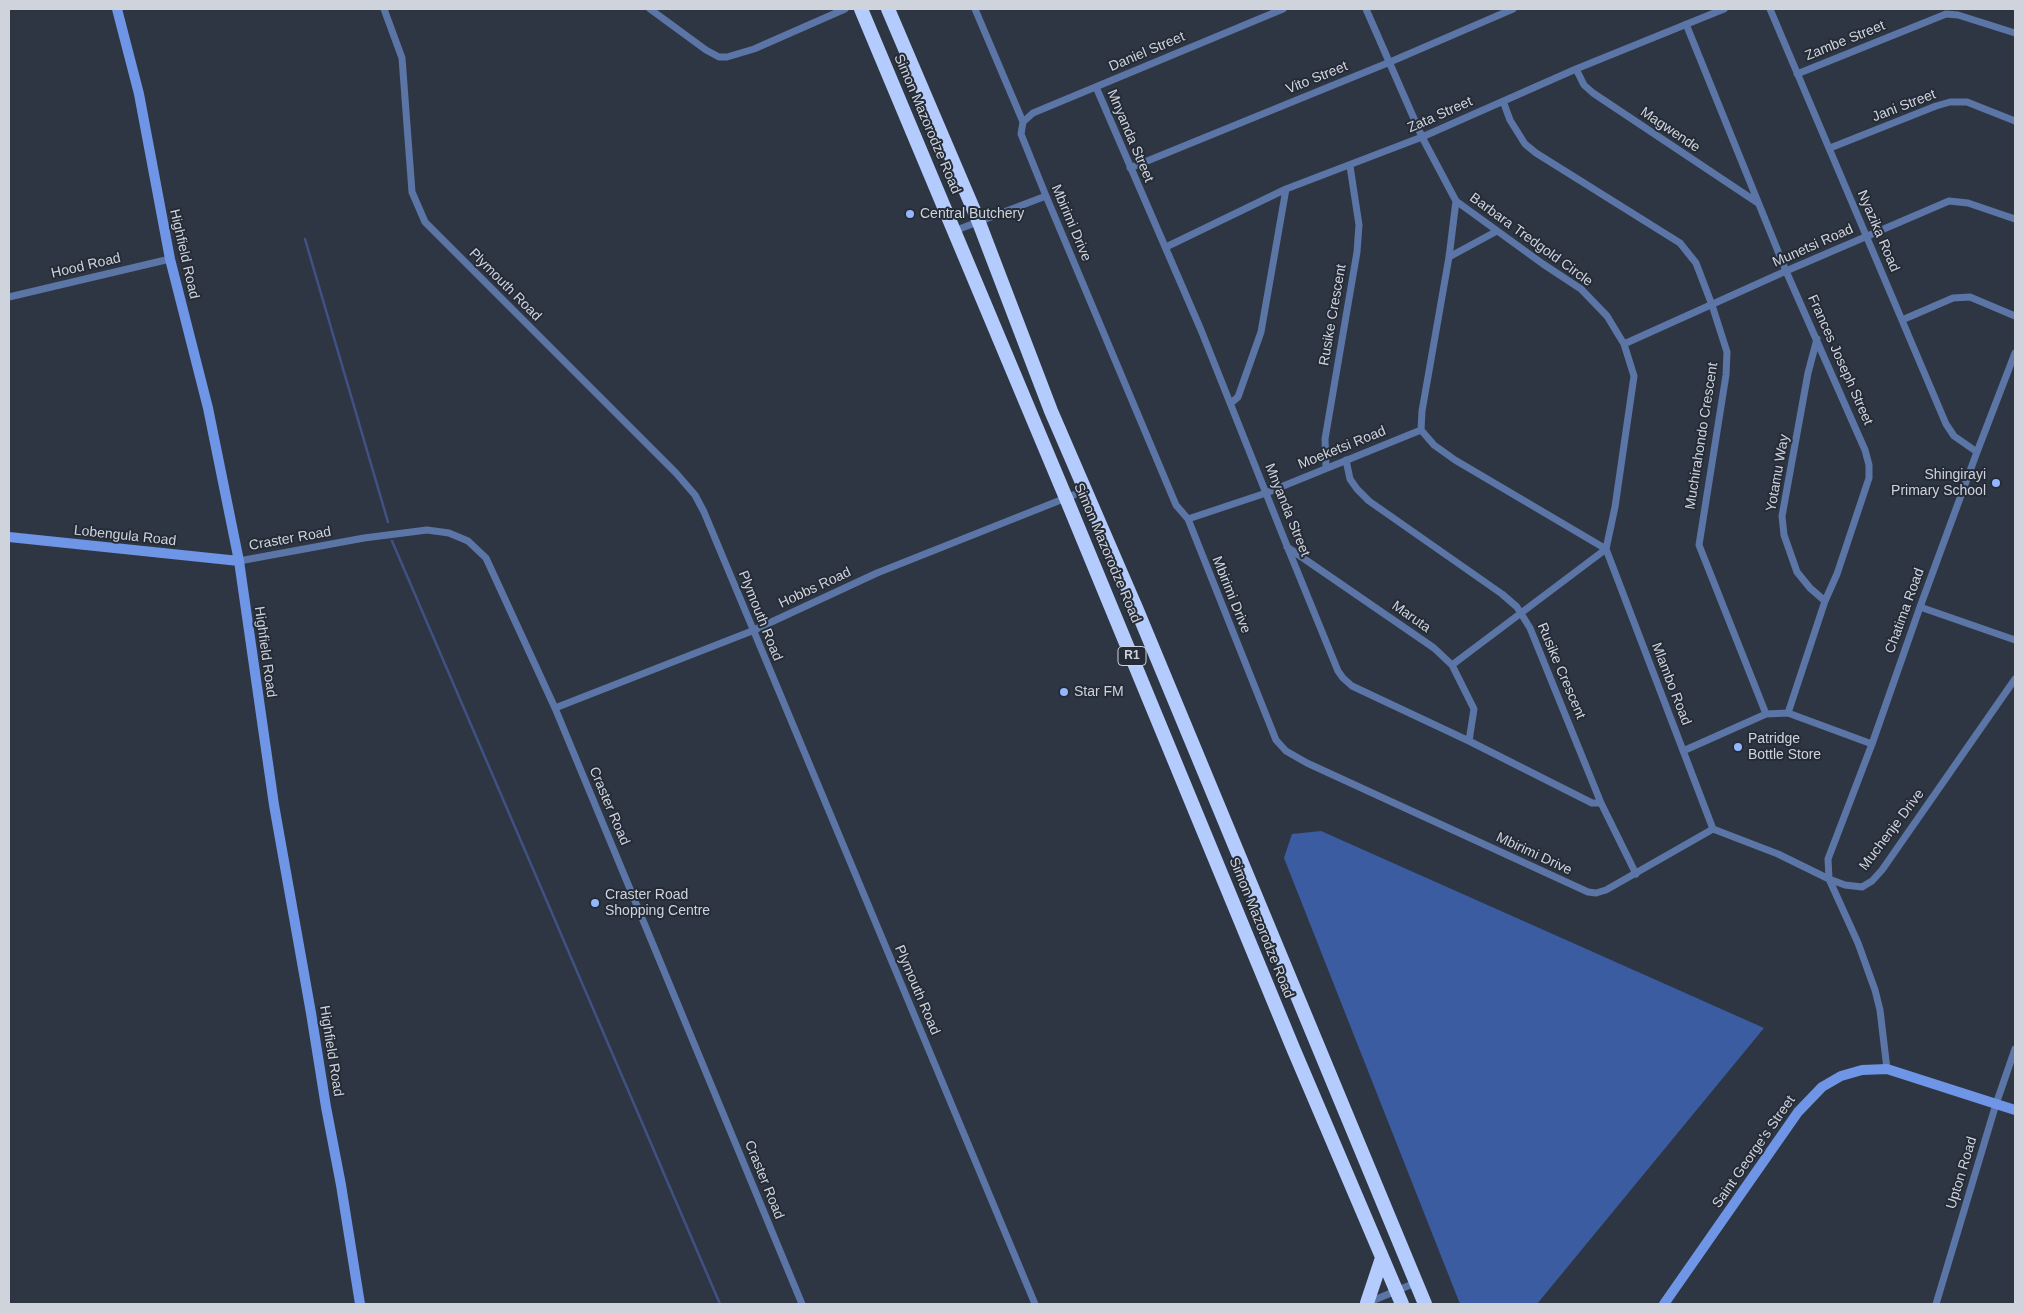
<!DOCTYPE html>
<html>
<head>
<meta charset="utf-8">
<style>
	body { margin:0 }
	#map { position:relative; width:2024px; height:1313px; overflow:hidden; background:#2f3643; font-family:Helvetica,sans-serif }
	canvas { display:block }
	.frame { position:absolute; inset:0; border:10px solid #cfd4dc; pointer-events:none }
</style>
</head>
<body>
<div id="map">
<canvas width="2024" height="1313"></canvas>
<div class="frame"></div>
</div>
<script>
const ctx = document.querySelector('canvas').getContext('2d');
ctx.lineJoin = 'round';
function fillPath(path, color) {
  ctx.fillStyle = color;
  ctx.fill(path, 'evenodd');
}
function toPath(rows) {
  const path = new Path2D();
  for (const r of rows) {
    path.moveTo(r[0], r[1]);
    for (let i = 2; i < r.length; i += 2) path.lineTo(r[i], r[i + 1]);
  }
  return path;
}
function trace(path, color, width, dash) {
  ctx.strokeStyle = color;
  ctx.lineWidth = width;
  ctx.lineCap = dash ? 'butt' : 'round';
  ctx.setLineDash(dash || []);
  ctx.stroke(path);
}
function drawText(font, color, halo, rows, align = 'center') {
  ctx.font = font + ' Helvetica,sans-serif';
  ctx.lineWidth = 4;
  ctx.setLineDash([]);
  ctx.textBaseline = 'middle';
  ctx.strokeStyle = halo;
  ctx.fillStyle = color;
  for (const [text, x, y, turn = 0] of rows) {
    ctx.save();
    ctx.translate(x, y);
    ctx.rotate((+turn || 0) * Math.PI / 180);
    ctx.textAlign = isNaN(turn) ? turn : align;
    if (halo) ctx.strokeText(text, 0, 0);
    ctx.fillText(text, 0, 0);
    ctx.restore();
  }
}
fillPath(toPath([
	[1321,831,1764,1028,1537,1304,1460,1304,1284,858,1292,834]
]), '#3b5ca1');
trace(toPath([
	[305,239,388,522],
	[392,541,720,1304]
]), '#405285', 2.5);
trace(toPath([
	[384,9,402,58,412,192,425,222,676,473,695,495,704,512,1035,1304],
	[650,9,706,50,719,57,727,57,754,49,845,9],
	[975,9,1023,122,1021,134,1046,196,1176,505,1188,519,1276,740,1286,751,1307,763,1588,892,1596,893,1606,890,1713,829],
	[1366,9,1422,137,1456,201],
	[1770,9,1946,424,1954,436,1977,452],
	[1686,24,1786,271,1865,450,1869,465,1869,478,1837,574,1825,601,1788,713],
	[1576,69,1584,85,1593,93,1758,203],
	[1797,74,1946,14,1958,15,2015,33],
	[1096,87,1201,330,1287,546,1338,671,1343,678,1352,686,1469,741,1592,803,1601,803],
	[1503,101,1510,120,1525,144,1536,153,1680,243,1696,263,1712,305,1727,352,1726,375,1699,545,1766,714],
	[1023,122,1033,113,1283,9],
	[1830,148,1936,106,1950,102,1967,102,2015,121],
	[1130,168,1390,62,1513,9],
	[1456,201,1543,264,1581,289,1607,316,1624,344,1634,376,1615,507,1606,549,1455,460,1434,445,1421,430,1422,411,1449,257,1456,201],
	[954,231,1046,196],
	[1166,247,1286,189,1422,137,1576,69,1724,9],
	[1449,257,1497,231],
	[9,297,170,259],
	[1902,320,1953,298,1970,297,2015,316],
	[1817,339,1808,373,1782,516,1784,535,1797,572,1810,588,1825,601],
	[1624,344,1786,271,1949,201,1968,203,2015,219],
	[1231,403,1238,397,1261,332,1286,189],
	[1346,460,1350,479,1357,489,1369,501,1502,594,1517,607,1530,628,1601,803,1636,874],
	[1326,468,1325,439,1357,252,1359,225,1350,166],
	[1188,519,1266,493,1421,430],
	[1287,547,1434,648,1452,665,1474,709,1469,741],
	[239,561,364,538,427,530,449,533,468,541,486,558,555,708,802,1304],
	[1920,607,2015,640],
	[1452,665,1606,549,1713,829],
	[555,708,752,631,877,573,1086,490],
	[1683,751,1766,714,1788,713,1872,744],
	[1713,829,1778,854,1829,879,1845,885,1862,887,1872,881,1882,870,2015,679],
	[1887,1069,1880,1010,1875,990,1858,943,1829,879,1828,859,1872,744,1920,607,1977,452,2015,353],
	[1367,1303,1415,1283],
	[1936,1304,1996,1104,2015,1049]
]), '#5b75a7', 7);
trace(toPath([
	[117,9,139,94,170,259,208,408,239,561,274,805,311,1013,326,1107,341,1185,360,1304],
	[9,537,239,561],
	[1664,1304,1798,1112,1822,1087,1841,1076,1862,1070,1887,1069,2015,1110]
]), '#6f96e6', 10);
trace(toPath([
	[861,9,1066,498,1293,1048,1402,1304],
	[888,9,978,220,1051,411,1137,610,1425,1304],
	[1367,1303,1382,1258]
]), '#b3ccfd', 14);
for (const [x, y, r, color] of [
	[910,214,5,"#93b7fd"],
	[1996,483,5,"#93b7fd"],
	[1064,692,5,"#93b7fd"],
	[1738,747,5,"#93b7fd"],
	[595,903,5,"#93b7fd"]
]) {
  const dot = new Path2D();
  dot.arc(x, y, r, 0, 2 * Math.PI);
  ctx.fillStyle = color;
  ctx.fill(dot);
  trace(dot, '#252c38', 2);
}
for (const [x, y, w] of [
	[1132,656,28]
]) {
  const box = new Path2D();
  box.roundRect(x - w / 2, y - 9.5, w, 19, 4);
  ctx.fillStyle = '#252c38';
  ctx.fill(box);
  trace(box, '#cfd4dc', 1);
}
drawText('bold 12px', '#cfd4dc', null, [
	["R1",1132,656]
]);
drawText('14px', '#cfd4dc', '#252c38', [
	["Zambe Street",1845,41,-22],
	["Daniel Street",1147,52,-23],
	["Vito Street",1317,78,-22],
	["Jani Street",1904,106,-21],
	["Zata Street",1440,115,-24],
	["Simon Mazorodze Road",927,124,67],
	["Magwende",1670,130,34],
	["Mnyanda Street",1130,136,67],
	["Mbirimi Drive",1071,223,67],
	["Nyazika Road",1878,231,67],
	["Barbara Tredgold Circle",1531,240,36],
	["Munetsi Road",1813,246,-24],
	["Highfield Road",184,254,77],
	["Hood Road",86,266,-13],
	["Plymouth Road",505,285,45],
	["Rusike Crescent",1333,315,-80],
	["Frances Joseph Street",1840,360,66],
	["Muchirahondo Crescent",1702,436,-81],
	["Moeketsi Road",1342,448,-22],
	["Yotamu Way",1778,473,-80],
	["Mnyanda Street",1287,510,68],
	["Lobengula Road",125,536,6],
	["Craster Road",290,539,-10],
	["Simon Mazorodze Road",1107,553,67],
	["Hobbs Road",815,588,-25],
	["Mbirimi Drive",1231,595,68],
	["Chatima Road",1905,611,-70],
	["Plymouth Road",760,616,68],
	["Maruta",1411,617,35],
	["Highfield Road",265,652,82],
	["Rusike Crescent",1561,671,67],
	["Mlambo Road",1671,684,69],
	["Craster Road",609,806,67],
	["Muchenje Drive",1892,830,-53],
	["Mbirimi Drive",1534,854,25],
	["Simon Mazorodze Road",1261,928,68],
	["Plymouth Road",917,990,67],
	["Highfield Road",331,1051,81],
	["Saint George's Street",1754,1152,-55],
	["Upton Road",1962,1173,-73],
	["Craster Road",764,1180,68]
]);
drawText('14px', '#cfd4dc', '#252c38', [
	["Central Butchery",920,214],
	["Shingirayi",1986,475,"right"],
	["Primary School",1986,491,"right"],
	["Star FM",1074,692],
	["Patridge",1748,739],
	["Bottle Store",1748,755],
	["Craster Road",605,895],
	["Shopping Centre",605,911]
], 'left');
</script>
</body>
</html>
